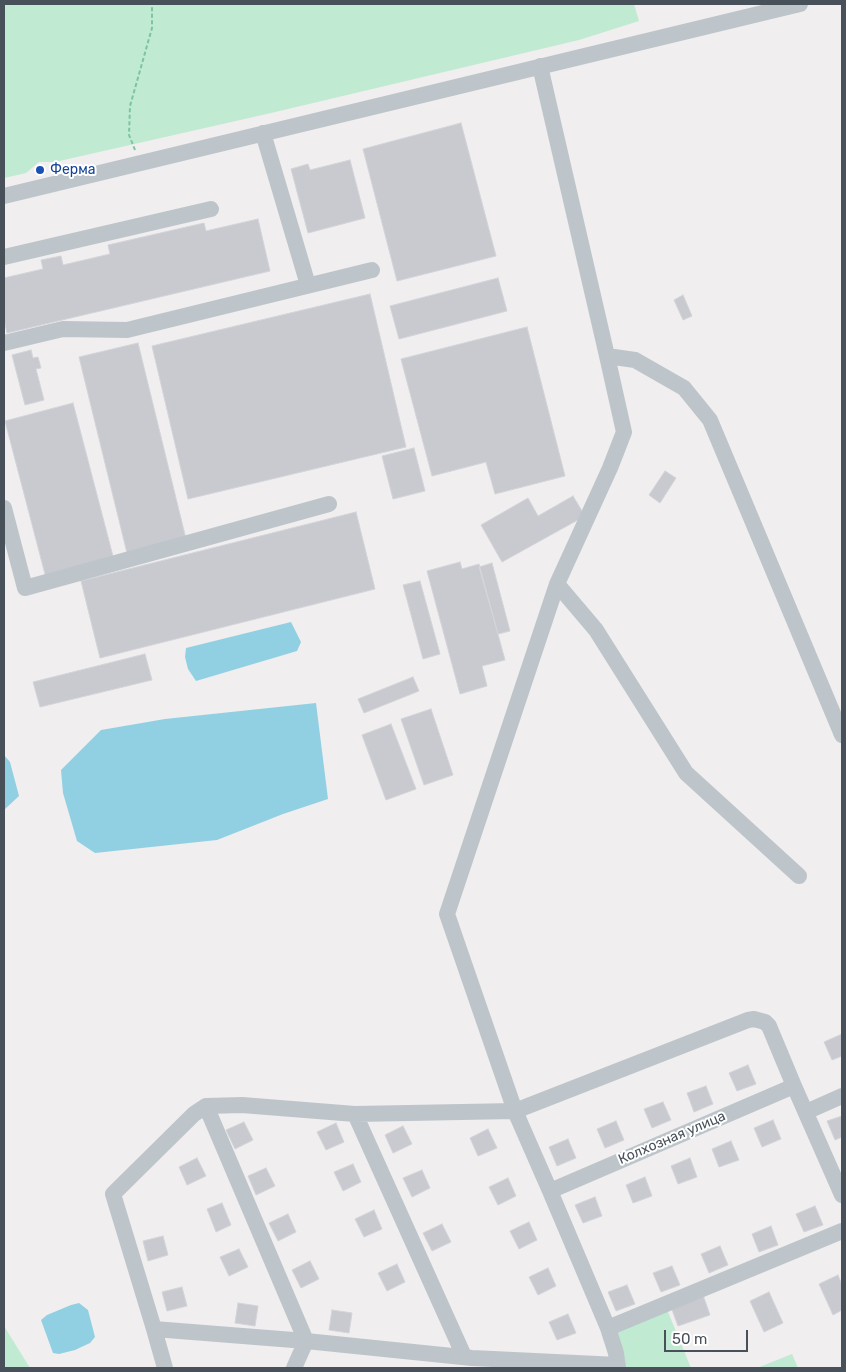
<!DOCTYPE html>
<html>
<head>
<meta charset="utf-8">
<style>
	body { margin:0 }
	#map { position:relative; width:846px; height:1372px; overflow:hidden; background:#f0eeee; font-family:Rubik,sans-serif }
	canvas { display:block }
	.frame { position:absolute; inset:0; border:5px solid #485059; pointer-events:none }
	.scale { position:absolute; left:664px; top:1330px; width:84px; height:22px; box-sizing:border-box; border:2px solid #485059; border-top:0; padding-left:6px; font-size:15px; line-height:18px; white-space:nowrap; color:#485059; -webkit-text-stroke:4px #fff; paint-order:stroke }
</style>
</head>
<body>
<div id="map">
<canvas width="846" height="1372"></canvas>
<div class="frame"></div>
<div class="scale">50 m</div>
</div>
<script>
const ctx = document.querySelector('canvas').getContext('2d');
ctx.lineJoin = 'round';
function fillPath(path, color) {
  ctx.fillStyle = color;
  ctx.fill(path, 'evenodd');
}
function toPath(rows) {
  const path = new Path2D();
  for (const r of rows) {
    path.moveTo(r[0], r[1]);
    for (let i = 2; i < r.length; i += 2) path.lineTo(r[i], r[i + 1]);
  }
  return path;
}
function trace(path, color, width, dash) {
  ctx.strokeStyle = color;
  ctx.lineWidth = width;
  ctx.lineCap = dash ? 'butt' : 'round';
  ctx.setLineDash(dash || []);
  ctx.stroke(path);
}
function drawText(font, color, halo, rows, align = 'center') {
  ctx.font = font + ' Rubik,sans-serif';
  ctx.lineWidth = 4;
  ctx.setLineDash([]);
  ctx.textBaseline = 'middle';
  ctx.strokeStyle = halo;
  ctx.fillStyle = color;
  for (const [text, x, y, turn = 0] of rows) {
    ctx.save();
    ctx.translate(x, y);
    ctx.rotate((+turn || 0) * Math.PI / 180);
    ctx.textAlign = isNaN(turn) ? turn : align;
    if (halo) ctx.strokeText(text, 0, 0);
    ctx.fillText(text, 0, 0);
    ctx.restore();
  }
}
fillPath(toPath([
	[4,4,634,4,639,21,579,40,271,113,55,162,39,162,26,173,4,178],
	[666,1307,691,1368,626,1368,626,1364,612,1329],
	[4,1326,30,1368,4,1368],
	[792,1354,798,1368,757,1368]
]), '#c0ead1');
fillPath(toPath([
	[291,622,301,642,297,651,196,681,188,669,185,657,186,648],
	[316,703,328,799,283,814,217,840,95,853,77,841,63,793,61,770,101,730,165,719],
	[4,755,10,762,19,796,4,810],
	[79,1303,88,1310,95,1337,90,1343,75,1350,59,1354,53,1353,41,1320,47,1315,71,1305]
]), '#91d0e3');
const building = toPath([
	[461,123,496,256,397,281,363,149,461,123],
	[350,160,365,218,308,233,291,169,308,164,310,170,350,160],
	[258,219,270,271,7,333,4,320,4,278,43,269,41,260,61,256,63,265,110,254,108,245,204,223,206,231,258,219],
	[498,278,507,311,399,339,390,306,498,278],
	[370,294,406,447,188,499,152,346,370,294],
	[683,295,692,316,683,320,674,300,683,295],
	[527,327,565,476,495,494,486,462,432,476,401,359,527,327],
	[138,343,186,539,127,553,79,357,138,343],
	[31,350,33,358,38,357,41,368,36,369,44,400,25,405,12,355,31,350],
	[73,403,114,560,46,578,5,421,73,403],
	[414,448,425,491,393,499,382,456,414,448],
	[665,471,676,478,660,503,649,495,665,471],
	[573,496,585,516,502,562,481,525,528,498,538,516,573,496],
	[356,512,375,589,100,658,81,581,356,512],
	[460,562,462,569,479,564,505,660,482,666,487,686,460,694,427,571,460,562],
	[492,563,510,631,498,634,479,567,492,563],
	[420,581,440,654,423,659,403,585,420,581],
	[145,654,152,680,40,707,33,682,145,654],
	[413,677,419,691,364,713,358,699,413,677],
	[431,709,453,775,424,785,401,719,431,709],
	[391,724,416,789,386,800,362,735,391,724],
	[842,1034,842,1056,832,1060,824,1042,842,1034],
	[748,1065,756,1084,737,1091,729,1073,748,1065],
	[706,1086,713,1104,694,1112,687,1093,706,1086],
	[663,1102,671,1120,652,1128,644,1109,663,1102],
	[842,1116,842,1137,835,1140,827,1121,842,1116],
	[773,1120,781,1139,762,1147,754,1128,773,1120],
	[616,1121,624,1140,605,1148,597,1129,616,1121],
	[244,1122,253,1140,235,1149,226,1130,244,1122],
	[336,1123,344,1142,326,1150,317,1132,336,1123],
	[403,1126,412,1144,393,1153,385,1135,403,1126],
	[488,1129,497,1148,478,1156,470,1138,488,1129],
	[568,1139,576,1158,557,1166,549,1147,568,1139],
	[731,1141,739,1160,719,1167,712,1149,731,1141],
	[197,1158,206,1176,187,1185,179,1167,197,1158],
	[690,1158,697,1177,678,1184,671,1166,690,1158],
	[353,1164,361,1182,343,1191,334,1172,353,1164],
	[266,1168,275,1186,256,1195,248,1176,266,1168],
	[422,1170,430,1188,412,1197,403,1178,422,1170],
	[645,1177,652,1196,633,1203,626,1185,645,1177],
	[508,1178,516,1196,498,1205,489,1187,508,1178],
	[595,1197,602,1216,583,1223,575,1205,595,1197],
	[222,1203,231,1225,216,1232,207,1209,222,1203],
	[815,1206,823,1225,804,1232,796,1214,815,1206],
	[374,1210,382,1229,364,1237,355,1219,374,1210],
	[288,1214,296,1232,278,1241,269,1223,288,1214],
	[529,1222,537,1240,519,1249,510,1231,529,1222],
	[442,1224,451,1242,432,1251,423,1233,442,1224],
	[771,1226,778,1245,759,1252,752,1234,771,1226],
	[163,1236,168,1255,148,1261,143,1241,163,1236],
	[720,1246,728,1265,709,1273,701,1254,720,1246],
	[239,1249,248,1267,229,1276,220,1257,239,1249],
	[310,1261,319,1279,301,1288,292,1270,310,1261],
	[397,1264,405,1282,387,1291,378,1273,397,1264],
	[672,1266,680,1285,661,1292,653,1273,672,1266],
	[548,1268,556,1286,538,1295,529,1277,548,1268],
	[838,1275,842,1285,842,1310,833,1315,819,1284,838,1275],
	[627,1285,635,1304,616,1311,608,1292,627,1285],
	[182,1287,187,1306,167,1311,162,1292,182,1287],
	[769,1292,783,1323,764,1332,750,1301,769,1292],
	[703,1295,710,1315,678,1326,671,1307,703,1295],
	[238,1303,258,1306,255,1326,235,1323,238,1303],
	[332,1310,352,1313,349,1333,329,1330,332,1310],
	[568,1314,576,1333,557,1340,549,1322,568,1314]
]);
fillPath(building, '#c9cad0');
trace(building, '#d2d4d9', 1);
trace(toPath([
	[135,150,129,135,130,106,152,28,152,4]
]), '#7bc5a2', 2, [4, 2.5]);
trace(toPath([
	[540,66,607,356,624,432,610,468,557,584,447,914,515,1111,550,1191,608,1328,616,1353,618,1368],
	[263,133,308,285],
	[4,196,800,4],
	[4,257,211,209],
	[4,343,63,329,127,330,372,270],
	[607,356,635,360,684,388,710,420,842,735],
	[4,508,25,588,329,504],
	[557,584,596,630,686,773,799,876],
	[806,1112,842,1096],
	[355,1114,464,1356],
	[550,1191,794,1086],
	[608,1328,842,1231],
	[154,1329,306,1341,206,1106],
	[165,1368,154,1329,113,1194,194,1114,206,1106,242,1105,355,1114,515,1111,748,1020,754,1019,765,1022,769,1026,794,1086,842,1195],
	[294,1368,306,1341,472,1358,618,1365]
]), '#bdc5cb', 16);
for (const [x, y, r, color] of [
	[40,170,5,"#1a4fb4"]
]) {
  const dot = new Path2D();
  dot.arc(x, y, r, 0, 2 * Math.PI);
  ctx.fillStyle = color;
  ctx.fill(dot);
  trace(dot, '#fff', 2);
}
drawText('14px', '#164399', '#fff', [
	["Ферма",50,170]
], 'left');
drawText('14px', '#485059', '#fff', [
	["Колхозная улица",672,1138,-23]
]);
</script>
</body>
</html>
